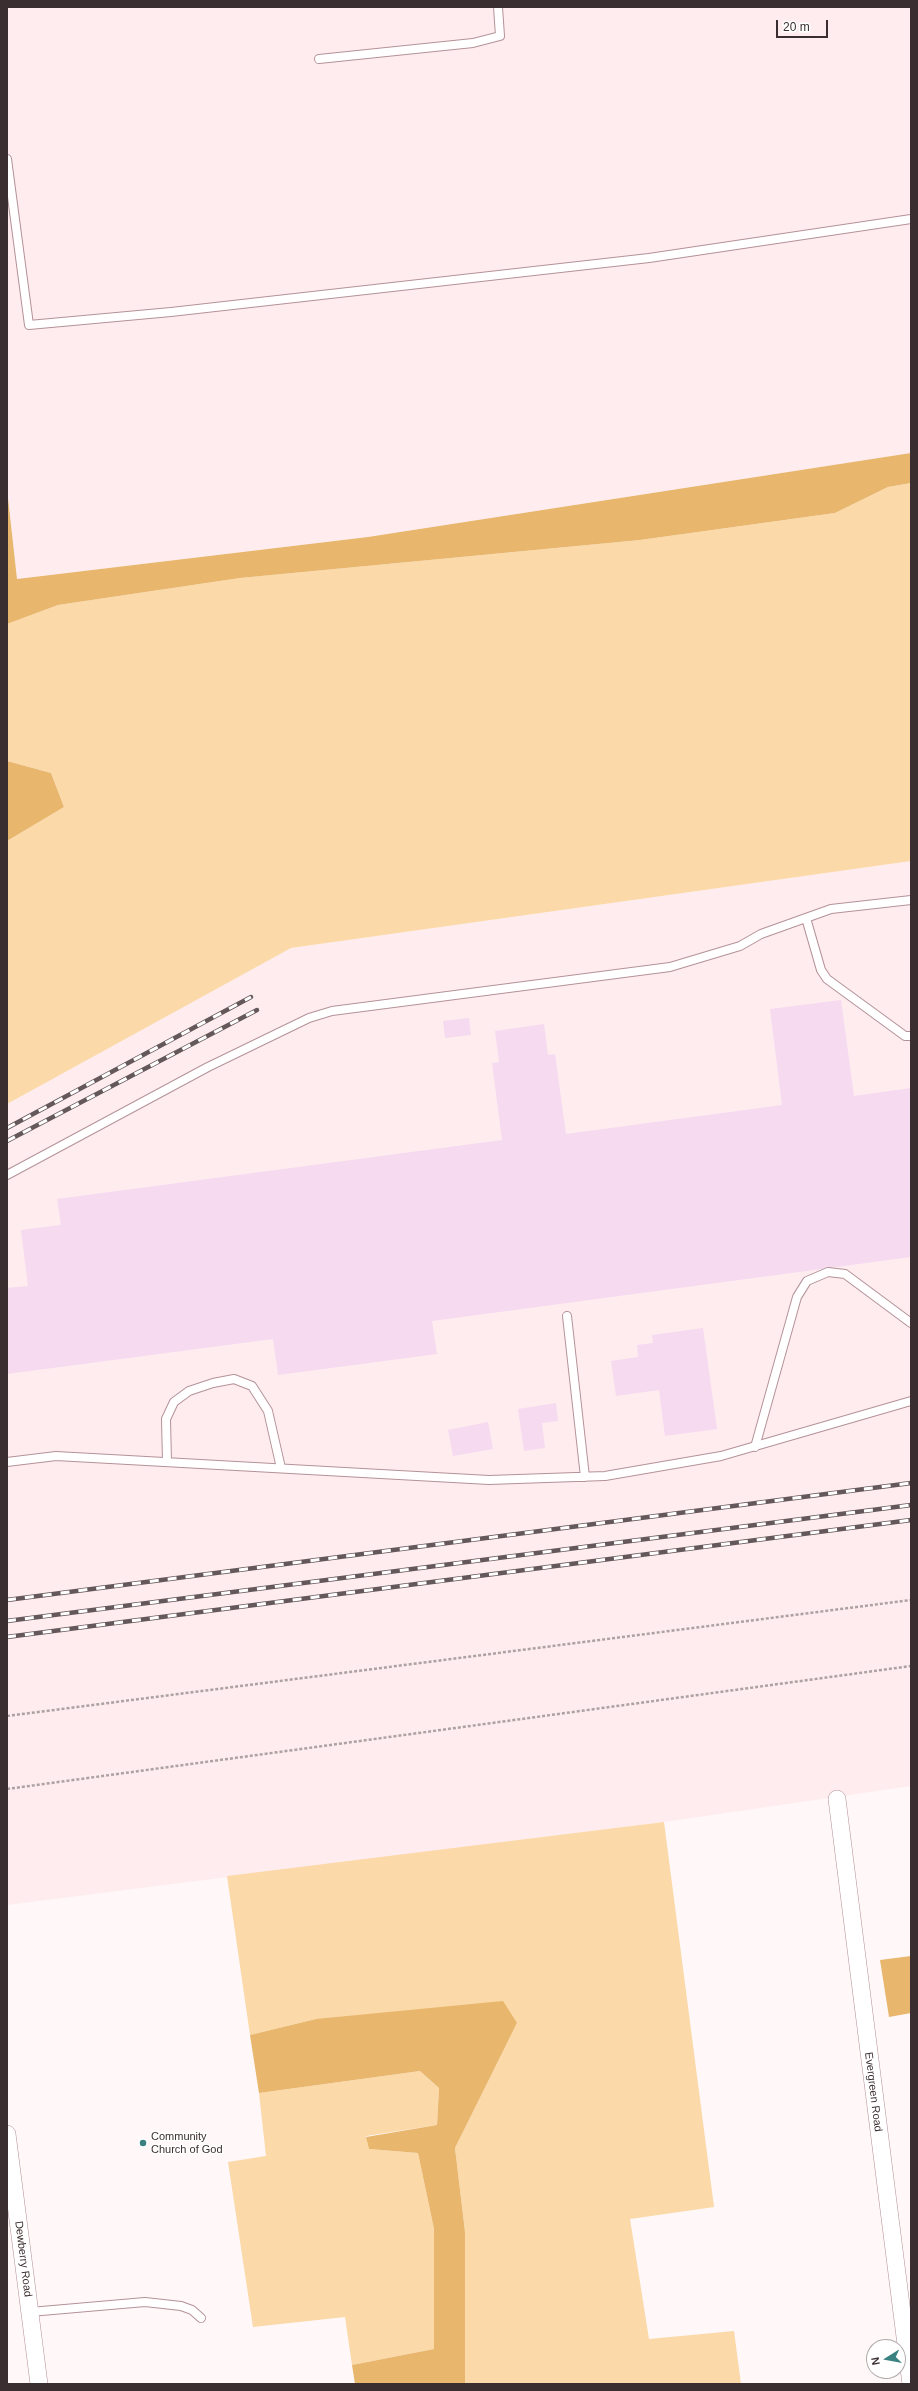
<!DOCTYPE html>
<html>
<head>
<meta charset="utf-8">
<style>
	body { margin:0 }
	#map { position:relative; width:918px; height:2391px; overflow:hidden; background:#fff7f8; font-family:Arial,sans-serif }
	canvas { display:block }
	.frame { position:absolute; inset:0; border:8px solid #3b2e30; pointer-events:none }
	.north { position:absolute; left:866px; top:2339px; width:40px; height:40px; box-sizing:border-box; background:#fff; border:1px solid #b1abac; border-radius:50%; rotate:259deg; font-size:11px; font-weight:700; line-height:16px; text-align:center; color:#3b2e30 }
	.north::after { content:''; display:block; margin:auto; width:14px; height:18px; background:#3a8281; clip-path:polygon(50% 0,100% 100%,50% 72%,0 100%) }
	.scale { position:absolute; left:776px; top:20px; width:52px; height:18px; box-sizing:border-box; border:2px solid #3b2e30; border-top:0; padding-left:5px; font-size:12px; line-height:14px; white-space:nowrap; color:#3b2e30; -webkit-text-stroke:3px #fff; paint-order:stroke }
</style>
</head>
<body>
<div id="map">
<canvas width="918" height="2391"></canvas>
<div class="frame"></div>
<div class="north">N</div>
<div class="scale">20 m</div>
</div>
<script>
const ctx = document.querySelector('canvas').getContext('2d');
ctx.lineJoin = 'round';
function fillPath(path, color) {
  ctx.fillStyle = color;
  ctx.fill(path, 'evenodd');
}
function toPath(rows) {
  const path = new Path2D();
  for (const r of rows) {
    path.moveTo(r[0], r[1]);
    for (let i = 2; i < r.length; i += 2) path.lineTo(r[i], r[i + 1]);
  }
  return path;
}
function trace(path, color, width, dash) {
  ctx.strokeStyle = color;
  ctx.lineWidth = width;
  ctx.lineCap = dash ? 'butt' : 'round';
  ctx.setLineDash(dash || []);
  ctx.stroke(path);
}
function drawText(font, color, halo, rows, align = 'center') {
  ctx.font = font + ' Arial,sans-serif';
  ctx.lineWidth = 3;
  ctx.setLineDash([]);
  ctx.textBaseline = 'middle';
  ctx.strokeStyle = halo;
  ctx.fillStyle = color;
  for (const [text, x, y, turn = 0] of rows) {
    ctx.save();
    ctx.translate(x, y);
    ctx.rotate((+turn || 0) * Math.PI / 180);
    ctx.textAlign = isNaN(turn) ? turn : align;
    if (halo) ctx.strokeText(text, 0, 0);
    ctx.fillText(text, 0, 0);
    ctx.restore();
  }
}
fillPath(toPath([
	[7,7,911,7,911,453,368,537,17,579,7,489],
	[911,861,911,1786,664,1822,7,1905,7,1104,291,948]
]), '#ffecef');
fillPath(toPath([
	[911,483,911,861,291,948,7,1104,7,841,64,807,51,773,7,761,7,624,58,605,240,578,640,540,835,513,888,487],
	[664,1822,714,2207,630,2219,649,2339,734,2331,741,2384,465,2384,465,2232,455,2148,517,2023,316,2019,250,2035,227,1876],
	[420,2071,439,2088,437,2125,366,2136,369,2149,418,2153,434,2229,434,2349,352,2365,345,2317,253,2327,228,2162,266,2156,259,2093]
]), '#fbd9a8');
fillPath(toPath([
	[911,453,911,483,888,487,835,513,640,540,240,578,58,605,7,624,7,489,17,579,368,537],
	[7,761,51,773,64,807,7,841],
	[911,1956,911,2013,889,2017,880,1960],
	[503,2001,517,2023,455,2148,465,2232,465,2384,355,2384,352,2365,434,2349,434,2229,418,2153,369,2149,366,2137,437,2125,439,2088,420,2071,259,2093,250,2035,316,2019]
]), '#e8b66c');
fillPath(toPath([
	[841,1000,854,1096,911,1088,911,1257,432,1321,437,1354,278,1375,273,1339,7,1374,7,1288,28,1286,21,1230,61,1225,57,1199,502,1140,492,1063,499,1062,495,1031,544,1024,548,1055,555,1054,566,1134,782,1105,770,1009],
	[469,1018,471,1035,445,1038,443,1021],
	[703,1328,717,1429,665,1436,659,1390,616,1396,611,1361,638,1357,637,1345,653,1343,652,1335],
	[556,1403,558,1421,542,1423,545,1448,524,1451,518,1409],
	[488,1422,493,1449,453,1456,448,1430]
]), '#f5daf0');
const service = toPath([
	[319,59,473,43,500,36,498,7],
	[7,159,29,325,171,312,649,258,911,219],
	[806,918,821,970,827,979,905,1036,911,1036],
	[7,1175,208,1067,309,1018,332,1011,670,967,740,946,761,934,831,909,911,900],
	[567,1316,585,1477],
	[755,1447,797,1297,807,1281,828,1272,845,1274,911,1323],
	[7,1462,56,1456,489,1480,605,1476,721,1456,911,1401],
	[167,1462,166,1419,174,1402,189,1391,213,1383,234,1379,252,1386,268,1411,281,1468],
	[30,2312,145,2302,181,2306,192,2310,201,2318]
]);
const minor = toPath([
	[837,1799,911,2384],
	[7,2134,39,2384]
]);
trace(service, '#b49298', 10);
trace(minor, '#b49298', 18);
trace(toPath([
	[7,1716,911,1600],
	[7,1789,911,1666]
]), '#aca2a3', 2.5, [3, 2]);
trace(service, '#fff', 8);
trace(minor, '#fff', 17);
const rail = toPath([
	[7,1128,251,997],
	[7,1141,257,1010],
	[7,1600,911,1483],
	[7,1621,911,1505],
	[7,1637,911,1520]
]);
trace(rail, '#64585a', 4.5);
trace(rail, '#fff', 3, [9]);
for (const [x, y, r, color] of [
	[143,2143,4,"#3a8281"]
]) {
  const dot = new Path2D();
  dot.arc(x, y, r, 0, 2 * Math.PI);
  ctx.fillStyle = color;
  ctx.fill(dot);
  trace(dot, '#fff', 1.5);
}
drawText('11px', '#3b2e30', '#fff', [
	["Evergreen Road",873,2092,83],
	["Dewberry Road",23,2259,83]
]);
drawText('11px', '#3b2e30', '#fff', [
	["Community",151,2137],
	["Church of God",151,2150]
], 'left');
</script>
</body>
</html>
